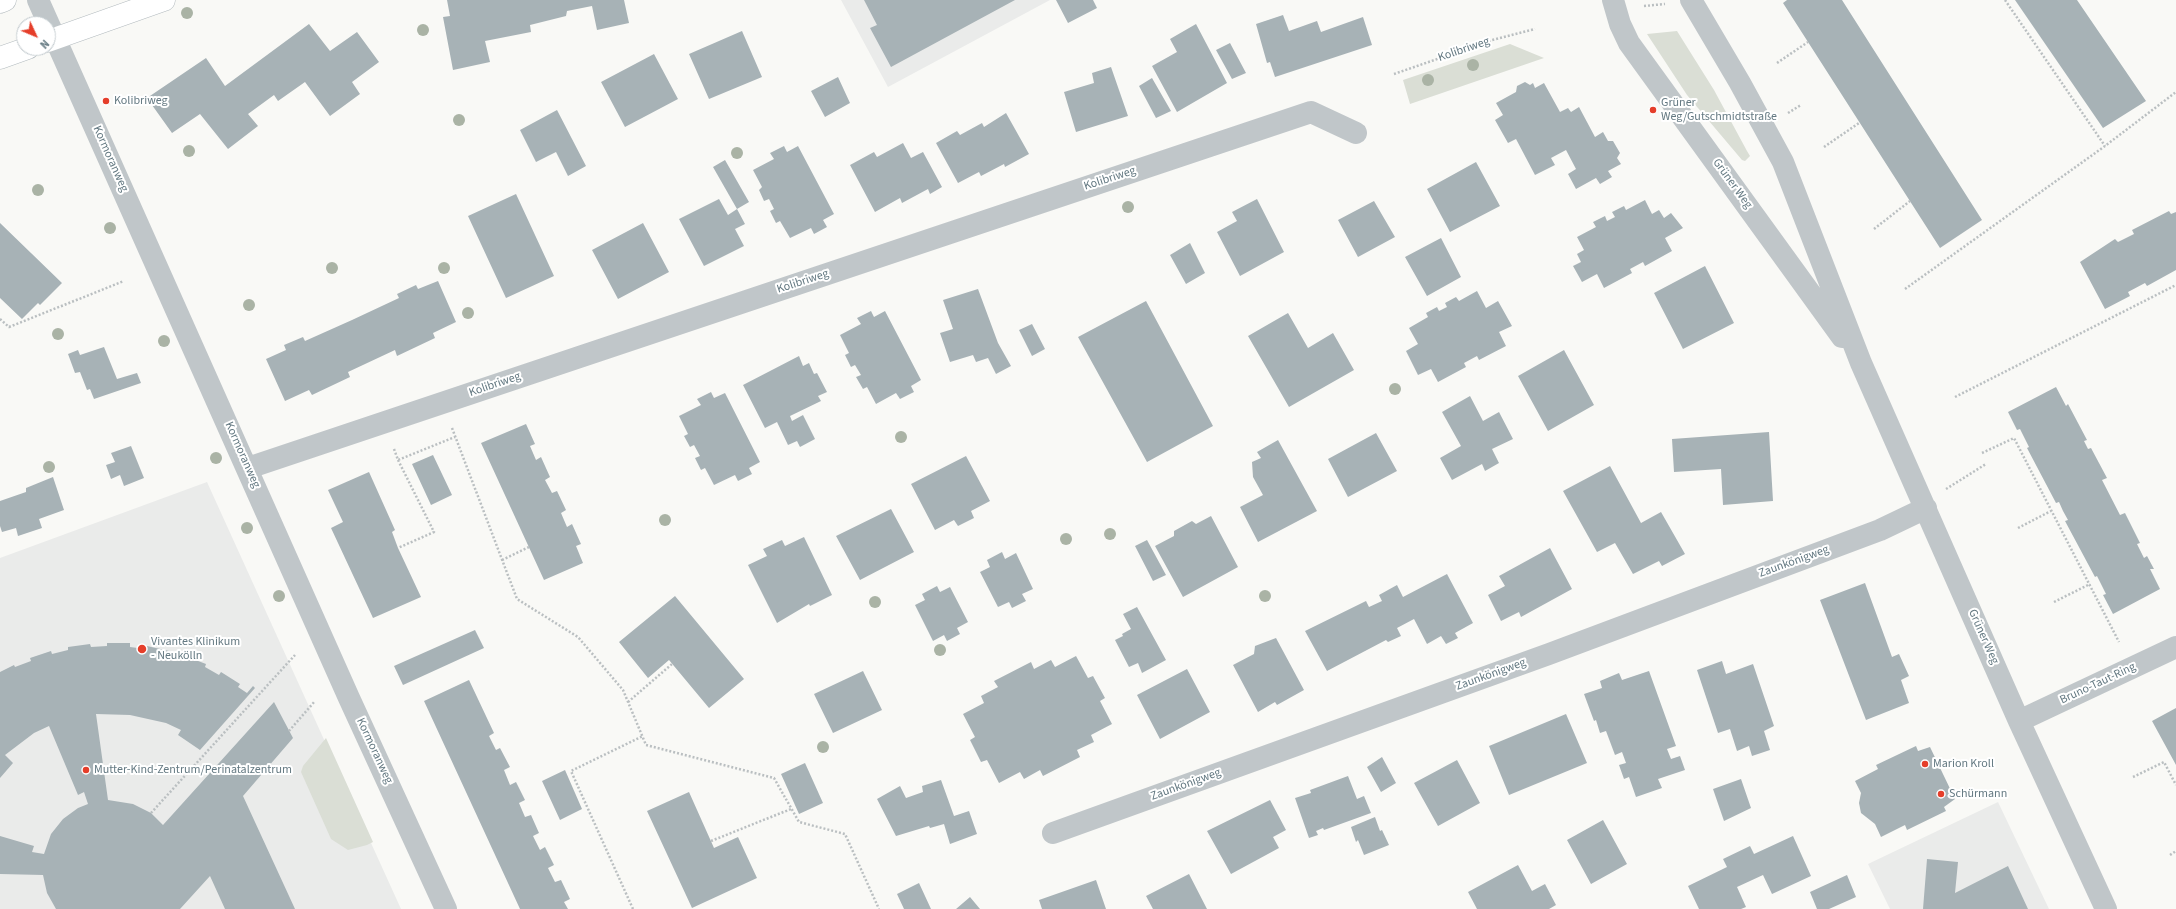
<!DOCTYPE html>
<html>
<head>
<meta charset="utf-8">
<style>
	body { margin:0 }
	#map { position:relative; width:2176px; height:909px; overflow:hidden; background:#f9f9f6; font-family:"Source Sans 3",sans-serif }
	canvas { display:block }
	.north { position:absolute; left:16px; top:16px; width:40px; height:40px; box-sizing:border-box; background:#fff; border:1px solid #c1c9cd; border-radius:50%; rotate:134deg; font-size:11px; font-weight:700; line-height:16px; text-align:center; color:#647982 }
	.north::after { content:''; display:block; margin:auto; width:14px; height:18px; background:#e53e2a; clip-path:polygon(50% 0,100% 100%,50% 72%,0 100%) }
</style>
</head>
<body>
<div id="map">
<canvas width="2176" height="909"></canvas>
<div class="north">N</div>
</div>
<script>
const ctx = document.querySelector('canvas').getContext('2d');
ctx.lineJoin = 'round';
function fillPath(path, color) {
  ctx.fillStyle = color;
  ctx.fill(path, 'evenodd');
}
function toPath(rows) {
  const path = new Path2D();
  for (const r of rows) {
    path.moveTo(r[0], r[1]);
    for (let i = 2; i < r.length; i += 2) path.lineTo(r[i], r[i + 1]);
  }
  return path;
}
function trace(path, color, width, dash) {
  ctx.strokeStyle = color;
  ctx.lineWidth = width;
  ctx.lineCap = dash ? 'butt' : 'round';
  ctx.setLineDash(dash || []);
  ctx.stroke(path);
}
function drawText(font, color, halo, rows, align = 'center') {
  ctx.font = font + ' "Source Sans 3",sans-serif';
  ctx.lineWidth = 4;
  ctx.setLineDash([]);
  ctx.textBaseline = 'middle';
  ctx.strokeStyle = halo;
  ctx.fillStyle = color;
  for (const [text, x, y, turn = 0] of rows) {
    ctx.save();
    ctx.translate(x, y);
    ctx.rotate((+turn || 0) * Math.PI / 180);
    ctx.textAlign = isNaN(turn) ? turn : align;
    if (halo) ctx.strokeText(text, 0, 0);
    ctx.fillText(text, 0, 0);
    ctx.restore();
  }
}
fillPath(toPath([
	[841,0,1050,0,888,87],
	[207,482,401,909,0,909,0,558],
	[1998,802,2049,909,1890,909,1868,864]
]), '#eaebea');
fillPath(toPath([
	[1677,31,1714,90,1747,151,1750,156,1745,161,1742,160,1687,95,1647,34],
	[1510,44,1544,58,1410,104,1403,80],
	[326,738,373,842,367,845,348,850,331,839,301,772,303,766]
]), '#daded5');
fillPath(toPath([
	[447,0,624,0,629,23,597,30,592,6,567,11,566,16,530,25,531,32,485,41,490,62,453,70,443,17,450,16],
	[864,0,1015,0,891,67,870,28,877,25],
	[1056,0,1093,0,1097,8,1068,23],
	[1787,0,1842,0,1982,220,1940,248,1783,3],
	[2015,0,2077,0,2146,101,2103,128],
	[1283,15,1289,31,1317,21,1321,32,1363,17,1372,45,1275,77,1270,62,1267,63,1256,24],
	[309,24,330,51,357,32,379,62,352,82,360,94,330,116,305,82,278,101,274,95,248,114,258,126,228,149,200,114,172,133,147,98,206,58,225,86],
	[1196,24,1227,83,1177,112,1152,66,1177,52,1170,39],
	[742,31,762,77,709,99,689,54],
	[1230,43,1246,73,1232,79,1216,50],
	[654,54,678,99,625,127,601,82],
	[1111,67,1128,116,1076,132,1064,92,1094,83,1092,73],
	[838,77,850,103,825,117,811,91],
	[1152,78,1171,111,1156,118,1139,86],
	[1525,82,1530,85,1533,83,1535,88,1544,83,1560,112,1568,108,1571,112,1579,107,1595,137,1603,132,1608,141,1613,141,1620,153,1617,158,1621,164,1608,171,1612,177,1600,184,1596,178,1576,189,1568,174,1576,169,1566,150,1551,158,1555,165,1535,175,1516,139,1508,143,1495,120,1503,115,1496,103,1516,92,1517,86],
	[557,110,586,166,568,176,556,152,536,162,520,130],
	[1006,113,1029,154,1005,167,1004,164,981,176,979,172,958,183,936,143,957,131,960,135,982,123,984,127],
	[903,143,911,158,923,152,942,187,930,194,928,189,902,203,900,198,875,212,850,165,874,152,877,157],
	[784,146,787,152,798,146,834,214,823,220,827,227,814,234,811,228,790,238,780,221,776,223,770,211,774,209,769,199,764,201,759,190,762,187,753,170,774,159,770,153],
	[725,160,749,202,737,209,745,224,735,229,744,246,704,266,679,219,719,199,728,215,737,209,713,167],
	[1476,162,1500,206,1450,232,1427,189],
	[516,194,554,276,506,298,468,216],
	[1257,199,1284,252,1240,276,1217,232,1237,221,1232,212],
	[1645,200,1652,214,1659,210,1664,218,1671,213,1683,228,1665,238,1672,251,1645,266,1643,262,1630,269,1632,273,1604,288,1597,274,1582,282,1573,266,1581,262,1577,254,1584,250,1577,237,1596,227,1593,222,1605,216,1607,221,1615,217,1612,212,1624,206,1626,210],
	[1374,201,1395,237,1358,257,1338,220],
	[2169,211,2171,214,2176,212,2176,270,2147,286,2145,283,2128,292,2130,296,2105,309,2080,262,2115,239,2118,242,2134,234,2132,230],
	[0,223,62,283,40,305,38,303,22,319,0,298],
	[643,223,669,272,618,299,592,250],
	[1441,238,1461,277,1427,296,1405,257],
	[1190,243,1205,273,1186,284,1170,255],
	[1705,266,1734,323,1683,349,1654,293],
	[438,281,456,322,433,333,435,338,397,356,395,350,348,372,350,377,312,395,309,390,285,401,266,359,286,350,284,345,303,337,305,341,352,320,399,298,397,294,416,285,418,289],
	[978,289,998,343,1011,366,996,374,988,358,976,362,973,355,950,362,940,333,953,329,943,300],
	[1477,291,1486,308,1498,301,1512,326,1499,332,1506,346,1479,360,1477,356,1464,363,1466,367,1438,382,1431,369,1418,375,1406,351,1418,344,1409,328,1428,317,1426,313,1437,307,1439,311,1447,307,1445,303,1456,297,1459,301],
	[1146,301,1213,426,1147,462,1078,337],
	[871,311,874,317,885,311,921,380,911,386,914,392,900,399,896,393,876,404,867,387,863,389,856,377,861,375,855,365,851,367,845,355,849,353,840,335,861,324,857,318],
	[1288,313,1308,348,1333,333,1354,370,1289,407,1248,336],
	[1032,324,1045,349,1032,356,1019,330],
	[104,347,117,379,137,373,141,383,94,399,90,389,87,390,80,372,75,373,68,354,78,350,80,355],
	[1564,350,1594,405,1548,431,1518,376],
	[799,356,803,366,809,363,814,374,817,373,827,392,818,396,821,401,790,416,792,421,803,415,815,439,800,447,797,441,788,445,777,422,765,428,743,385],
	[2056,387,2066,406,2068,404,2087,440,2084,441,2088,449,2091,448,2107,478,2102,480,2120,515,2125,513,2140,543,2137,544,2144,558,2147,556,2154,569,2150,569,2160,589,2113,614,2103,595,2106,594,2097,576,2095,577,2065,521,2068,520,2063,511,2059,502,2056,503,2027,448,2029,447,2020,429,2017,430,2008,412],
	[711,392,714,398,725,393,760,462,749,468,752,474,738,481,735,475,714,485,705,468,701,470,695,458,700,456,694,445,690,447,684,436,688,434,679,416,701,405,697,399],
	[1470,396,1483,421,1499,412,1513,439,1492,449,1499,463,1485,471,1482,464,1452,480,1440,458,1461,446,1442,412],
	[526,424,535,444,530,446,536,460,541,457,550,477,545,480,552,493,557,491,566,510,561,513,567,527,572,524,581,544,576,546,583,563,544,580,481,443],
	[1769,432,1773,501,1723,505,1721,469,1674,472,1672,439],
	[1376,433,1397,471,1348,497,1328,459],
	[1278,440,1317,511,1258,542,1240,507,1263,495,1253,477,1252,462,1261,458,1257,452],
	[131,446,144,478,124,486,120,475,111,479,106,465,115,462,111,453],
	[433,455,452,495,431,505,412,464],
	[966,456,990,501,971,511,974,518,958,526,954,520,935,530,911,484],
	[1610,466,1641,523,1661,512,1685,554,1662,566,1659,561,1633,574,1615,543,1597,552,1563,491],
	[369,472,395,530,392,532,398,548,421,597,373,618,331,528,343,522,328,490],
	[53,477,64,510,39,519,42,528,18,536,16,528,2,532,0,526,0,501,26,492,26,488],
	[891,509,914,552,860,580,836,536],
	[1211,516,1238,567,1183,597,1155,546,1174,536,1174,531,1192,521,1196,524],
	[804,537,832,595,810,606,809,604,777,623,748,565,767,556,763,549,782,540,785,546],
	[1147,540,1166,575,1153,581,1135,546],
	[1550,548,1572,589,1521,617,1519,612,1501,621,1488,595,1505,586,1499,576],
	[1002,552,1005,559,1016,553,1033,589,1022,594,1026,601,1012,608,1009,602,998,607,980,572,990,567,987,560],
	[1447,574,1473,623,1455,633,1458,638,1446,644,1441,636,1427,644,1414,619,1397,628,1401,636,1388,642,1386,640,1327,671,1305,631,1366,601,1369,607,1382,601,1379,595,1397,585,1403,597],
	[1865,583,1892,657,1899,654,1909,676,1901,680,1909,703,1866,720,1820,600],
	[937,586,940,592,950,587,968,622,957,628,960,634,947,641,944,635,933,641,915,605,925,600,922,594],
	[675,596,744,679,709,708,669,660,648,678,619,642],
	[1137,607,1166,660,1142,673,1138,663,1129,667,1115,640,1123,636,1122,634,1131,629,1123,614],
	[475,630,484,648,403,685,394,666],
	[1276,638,1304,690,1277,705,1275,702,1258,712,1233,665,1254,654,1255,646],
	[107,643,130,643,130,647,146,649,147,646,169,651,168,654,184,659,185,656,206,664,205,667,219,675,221,672,240,684,238,687,247,693,253,686,255,688,200,750,178,735,181,730,166,723,130,715,96,714,108,800,133,804,151,813,163,825,274,702,293,738,243,796,295,909,225,909,210,876,180,909,56,909,47,893,43,875,0,874,0,836,34,846,32,852,44,854,51,834,63,819,78,808,88,804,84,792,78,795,49,726,34,733,5,755,13,763,0,778,0,672,14,665,15,667,31,661,30,658,51,651,52,654,68,650,68,647,90,644,91,647,107,646],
	[1076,656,1088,678,1093,676,1105,698,1100,701,1112,724,1091,735,1094,742,1077,750,1080,757,1043,776,1040,770,1024,779,1020,772,999,783,987,760,981,762,970,740,975,737,963,714,984,703,981,696,998,687,994,681,1031,662,1034,669,1051,660,1055,667],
	[1722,661,1726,674,1753,664,1774,726,1764,731,1770,750,1752,756,1749,746,1737,751,1730,729,1718,733,1697,670],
	[1187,669,1210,712,1160,739,1137,695],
	[863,671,882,710,833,733,814,694],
	[1649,671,1676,746,1667,749,1671,759,1680,756,1685,770,1658,779,1662,788,1636,797,1629,777,1624,779,1619,765,1626,763,1622,752,1615,755,1606,731,1600,733,1596,720,1594,721,1584,694,1602,688,1600,681,1619,673,1622,680],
	[469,680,494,733,489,736,496,750,500,748,510,767,504,770,510,785,516,782,525,800,519,803,525,817,531,815,539,833,533,836,540,850,545,847,554,865,548,868,555,882,561,880,570,899,564,902,568,909,520,909,424,701],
	[2176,708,2176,765,2152,721],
	[1566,714,1587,763,1509,795,1489,746],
	[1916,746,1918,751,1930,747,1955,799,1944,807,1946,811,1907,830,1905,825,1881,837,1875,824,1861,813,1859,803,1861,793,1855,781,1878,769,1876,765],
	[1382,757,1396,783,1381,792,1367,767],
	[1457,760,1480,803,1438,826,1414,783],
	[805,763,823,803,799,814,781,774],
	[565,770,582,809,560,820,542,781],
	[1348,776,1357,799,1364,796,1371,813,1324,830,1323,828,1316,831,1318,835,1309,838,1295,798,1311,793,1310,790],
	[1741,779,1751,808,1724,821,1713,789],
	[941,780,954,816,969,811,977,834,950,844,944,824,930,828,929,826,896,836,877,799,900,786,906,798,923,792,922,786],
	[689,792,714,848,738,837,757,878,692,908,647,811],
	[1270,800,1286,830,1273,837,1279,848,1231,874,1207,831],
	[1375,817,1380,831,1382,830,1389,845,1364,855,1358,840,1356,842,1351,827],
	[1603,820,1627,864,1591,884,1567,840],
	[1793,836,1811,876,1772,894,1763,875,1737,887,1746,907,1741,909,1699,909,1688,886,1727,867,1723,859,1750,846,1754,854],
	[1927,859,1958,862,1955,893,2008,866,2028,909,1923,909],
	[1518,865,1532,891,1545,884,1556,905,1549,909,1477,909,1468,892],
	[1189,874,1207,909,1153,909,1146,896],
	[1847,875,1856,897,1829,909,1817,909,1810,892],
	[1096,880,1106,909,1042,909,1039,900],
	[919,883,931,909,904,909,897,894],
	[970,897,980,909,956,909]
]), '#a7b2b6');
const secondary = toPath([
	[0,2,5,0],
	[48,41,164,0],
	[0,58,28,48]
]);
trace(secondary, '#b2babe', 23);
trace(toPath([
	[2005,0,2105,146],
	[1644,6,1665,4],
	[1777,63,1808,42],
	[1394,74,1492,40,1535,29],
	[1788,113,1801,105],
	[1824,147,1859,123],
	[1874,229,1910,201],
	[1905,289,2105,146,2176,92],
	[0,319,9,327,124,281],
	[1955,397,2176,285],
	[452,428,517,599,578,637,623,690,646,745,774,778,799,822,845,834,879,909],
	[394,449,398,460,455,437],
	[1982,453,2014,438,2119,642],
	[398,460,434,532,398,548],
	[1946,489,1986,464],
	[2018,528,2051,511],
	[502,560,529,547],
	[2054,602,2090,584],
	[628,702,672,664],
	[289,731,315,701],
	[2133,777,2164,762,2176,785],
	[151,813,295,655],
	[711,841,791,809],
	[2170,855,2176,851],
	[633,909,571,771,643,736]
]), '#babfc1', 2.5, [2, 2]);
trace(toPath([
	[38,0,349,698,446,909],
	[1613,0,1620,24,1629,43,1842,337],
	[1691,0,1740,83,1783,162,1861,363,2019,721,2106,909],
	[248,468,1311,112,1356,133],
	[2019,721,2176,647],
	[1053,833,1549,654,1880,530,1926,508]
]), '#c0c6c9', 22);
trace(secondary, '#fff', 22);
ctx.fillStyle = '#aab3a5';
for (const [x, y] of [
	[187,13],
	[423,30],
	[1473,65],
	[1428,80],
	[459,120],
	[189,151],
	[737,153],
	[38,190],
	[1128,207],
	[110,228],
	[332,268],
	[444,268],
	[249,305],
	[468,313],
	[58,334],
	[164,341],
	[1395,389],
	[901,437],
	[216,458],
	[49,467],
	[665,520],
	[247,528],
	[1110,534],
	[1066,539],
	[279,596],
	[1265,596],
	[875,602],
	[940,650],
	[823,747]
]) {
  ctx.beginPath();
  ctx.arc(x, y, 6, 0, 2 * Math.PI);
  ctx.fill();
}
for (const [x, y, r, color] of [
	[106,101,4,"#e53e2a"],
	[1653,110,4,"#e53e2a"],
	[142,649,5,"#e53e2a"],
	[1925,764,4,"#e53e2a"],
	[86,770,4,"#e53e2a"],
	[1941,794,4,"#e53e2a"]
]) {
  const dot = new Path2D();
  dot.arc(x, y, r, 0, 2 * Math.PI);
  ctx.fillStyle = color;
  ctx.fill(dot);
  trace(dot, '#fff', 1.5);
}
drawText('12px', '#647982', '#fff', [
	["Kolibriweg",1464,50,-19],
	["Kormoranweg",110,159,66],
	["Kolibriweg",1110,179,-18],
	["Grüner Weg",1732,184,54],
	["Kolibriweg",803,282,-18],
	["Kolibriweg",495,385,-19],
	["Kormoranweg",242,455,66],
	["Zaunkönigweg",1794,562,-20],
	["Grüner Weg",1983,637,66],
	["Zaunkönigweg",1491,675,-20],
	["Bruno-Taut-Ring",2098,684,-25],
	["Kormoranweg",374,751,65],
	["Zaunkönigweg",1186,785,-20]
]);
drawText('12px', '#647982', '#fff', [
	["Kolibriweg",114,101],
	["Grüner",1661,103],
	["Weg/Gutschmidtstraße",1661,117],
	["Vivantes Klinikum",151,642],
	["- Neukölln",151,656],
	["Marion Kroll",1933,764],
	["Mutter-Kind-Zentrum/Perinatalzentrum",94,770],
	["Schürmann",1949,794]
], 'left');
</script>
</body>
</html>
